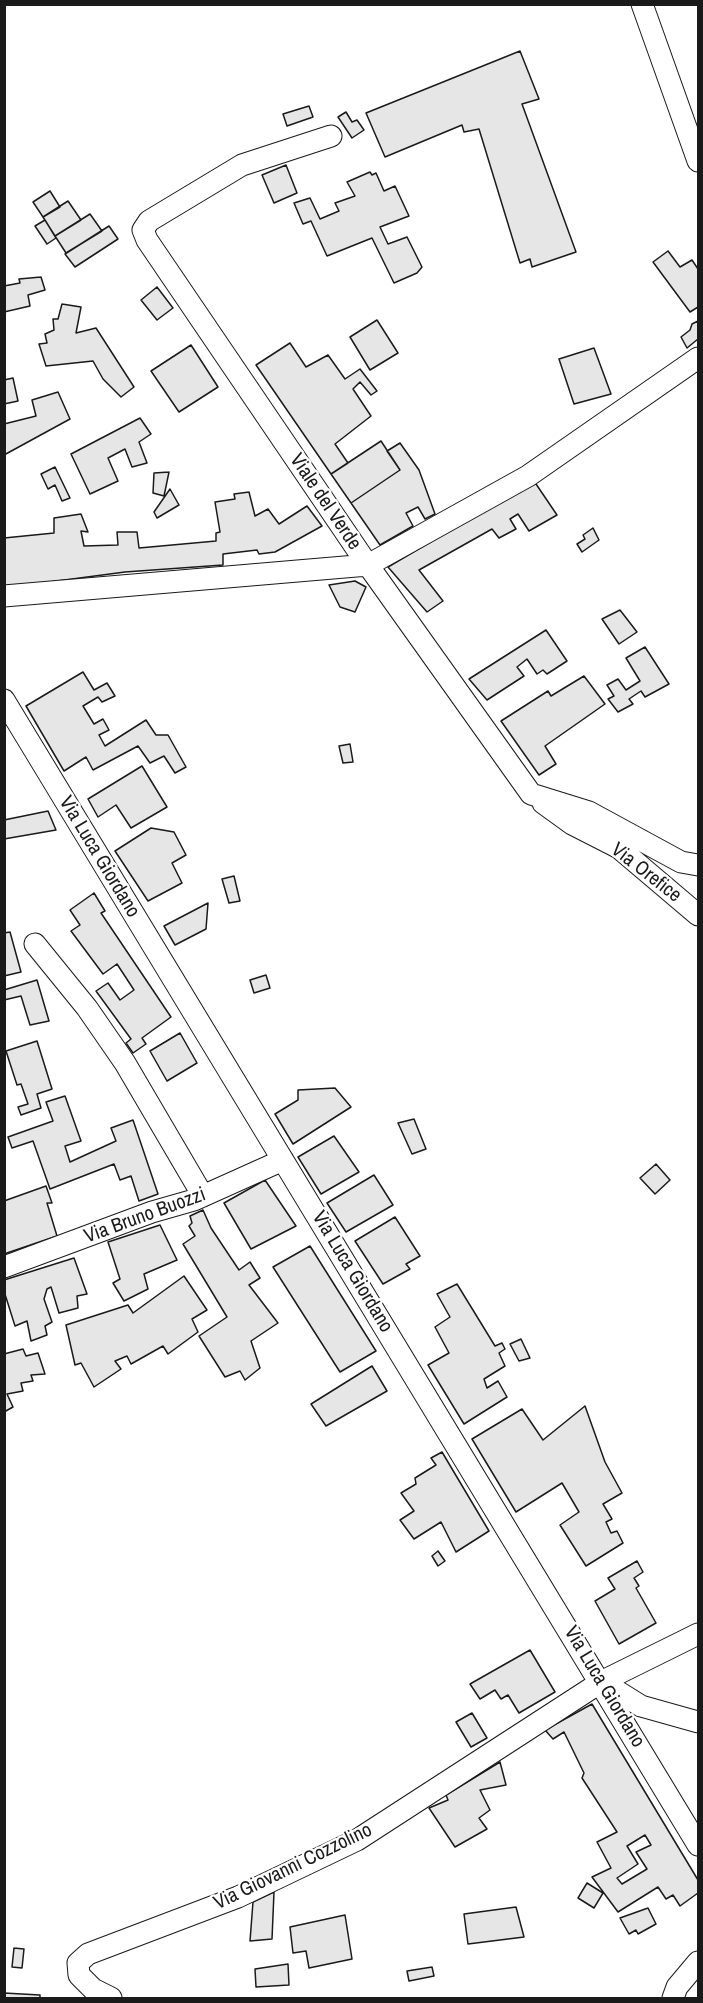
<!DOCTYPE html>
<html>
<head>
<meta charset="utf-8">
<style>
	body { margin:0 }
	#map { position:relative; width:703px; height:2003px; overflow:hidden; background:#fff; font-family:"Archivo Narrow",sans-serif }
	canvas { display:block }
	.frame { position:absolute; inset:0; border:6px solid #1a1a1a; pointer-events:none }
</style>
</head>
<body>
<div id="map">
<canvas width="703" height="2003"></canvas>
<div class="frame"></div>
</div>
<script>
const ctx = document.querySelector('canvas').getContext('2d');
ctx.lineJoin = 'round';
function fillPath(path, color) {
  ctx.fillStyle = color;
  ctx.fill(path, 'evenodd');
}
function toPath(rows) {
  const path = new Path2D();
  for (const r of rows) {
    path.moveTo(r[0], r[1]);
    for (let i = 2; i < r.length; i += 2) path.lineTo(r[i], r[i + 1]);
  }
  return path;
}
function trace(path, color, width, dash) {
  ctx.strokeStyle = color;
  ctx.lineWidth = width;
  ctx.lineCap = dash ? 'butt' : 'round';
  ctx.setLineDash(dash || []);
  ctx.stroke(path);
}
function drawText(font, color, halo, rows, align = 'center') {
  ctx.font = font + ' "Archivo Narrow",sans-serif';
  ctx.lineWidth = 4.5;
  ctx.setLineDash([]);
  ctx.textBaseline = 'middle';
  ctx.strokeStyle = halo;
  ctx.fillStyle = color;
  for (const [text, x, y, turn = 0] of rows) {
    ctx.save();
    ctx.translate(x, y);
    ctx.rotate((+turn || 0) * Math.PI / 180);
    ctx.textAlign = isNaN(turn) ? turn : align;
    if (halo) ctx.strokeText(text, 0, 0);
    ctx.fillText(text, 0, 0);
    ctx.restore();
  }
}
const building = toPath([
	[520,51,539,99,522,104,576,252,532,267,530,259,520,263,479,129,464,132,462,125,385,157,366,113,520,51],
	[309,106,313,117,287,126,283,114,309,106],
	[346,112,352,122,357,120,364,130,352,138,338,117,346,112],
	[286,165,297,193,274,203,262,175,286,165],
	[370,172,372,175,376,173,384,191,395,186,409,216,380,227,388,244,407,237,422,267,417,273,394,283,372,238,327,256,311,221,303,224,294,203,310,198,320,219,339,211,335,203,355,196,347,182,370,172],
	[50,191,60,207,43,217,33,202,50,191],
	[68,201,81,220,55,236,43,217,68,201],
	[90,214,102,231,66,253,55,236,90,214],
	[45,220,56,238,47,244,35,226,45,220],
	[109,226,118,239,75,267,65,254,109,226],
	[668,251,680,267,692,260,698,269,698,307,690,312,653,262,668,251],
	[41,277,45,290,28,295,30,306,4,312,4,286,20,283,19,279,41,277],
	[157,287,173,308,157,320,141,300,157,287],
	[62,304,81,307,76,333,96,328,134,387,121,397,103,379,93,361,46,366,39,344,47,343,45,334,54,330,53,319,58,319,62,304],
	[377,320,398,353,370,370,350,337,377,320],
	[698,321,698,339,687,348,681,337,690,330,692,324,698,321],
	[290,343,306,367,328,355,345,379,360,369,377,391,371,395,360,382,353,389,371,416,335,444,348,463,331,474,256,365,290,343],
	[191,345,218,387,179,412,151,371,191,345],
	[594,348,611,394,574,404,559,359,594,348],
	[13,378,18,401,4,404,4,380,13,378],
	[58,392,70,419,4,455,4,424,36,416,32,400,58,392],
	[140,418,151,434,139,442,147,463,132,467,125,449,108,458,118,481,90,494,71,454,140,418],
	[381,441,400,470,351,503,331,474,381,441],
	[400,443,419,470,435,514,425,519,418,507,406,513,413,526,380,545,351,503,400,470,387,451,400,443],
	[55,467,70,498,62,501,55,485,48,489,41,474,55,467],
	[169,472,164,496,153,493,154,473,169,472],
	[534,481,557,515,529,531,518,514,510,519,516,529,499,538,492,529,419,570,443,601,427,612,388,567,534,481],
	[170,489,179,505,157,518,154,512,170,489],
	[249,492,255,516,268,509,279,524,307,506,322,526,275,552,259,554,257,550,223,554,223,565,125,572,4,588,4,538,54,533,54,518,81,514,88,532,81,531,84,546,118,545,117,532,137,532,139,548,216,541,216,533,220,532,215,502,235,499,234,494,249,492],
	[593,528,599,540,582,552,577,544,585,539,583,535,593,528],
	[355,581,366,587,355,612,340,607,329,585,355,581],
	[620,610,637,632,619,644,602,619,620,610],
	[546,630,567,661,547,674,543,670,537,674,527,659,517,667,524,676,487,700,469,679,546,630],
	[645,647,669,684,645,697,641,691,629,699,633,704,618,712,608,699,614,696,607,685,618,679,626,690,640,681,626,658,645,647],
	[83,672,94,690,107,683,115,696,102,702,98,697,83,706,94,724,103,719,109,730,99,735,105,746,146,720,156,735,168,735,186,767,175,773,164,756,150,763,138,746,93,770,86,757,64,771,26,706,83,672],
	[584,676,605,704,545,746,556,764,539,775,501,721,548,691,551,696,584,676],
	[350,744,353,762,343,763,339,746,350,744],
	[142,766,167,807,131,828,116,805,98,817,88,799,142,766],
	[48,811,56,830,4,839,4,820,48,811],
	[151,828,174,832,186,855,172,863,182,883,148,901,115,851,151,828],
	[234,876,240,901,229,903,222,879,234,876],
	[94,893,105,911,101,913,171,1017,142,1038,146,1044,133,1053,126,1043,131,1039,96,991,108,983,120,1000,134,990,117,964,103,974,71,931,80,925,70,910,94,893],
	[208,903,206,929,175,945,164,926,208,903],
	[10,932,21,972,4,976,4,933,10,932],
	[266,975,270,988,254,993,250,980,266,975],
	[37,980,49,1021,30,1025,21,996,4,1000,4,990,37,980],
	[180,1033,197,1063,167,1081,150,1051,180,1033],
	[37,1041,52,1089,37,1094,41,1108,21,1115,18,1107,28,1104,21,1084,17,1085,6,1051,37,1041],
	[335,1088,351,1107,293,1144,275,1114,298,1100,298,1090,335,1088],
	[65,1096,81,1141,65,1146,70,1162,116,1141,111,1128,133,1120,158,1194,139,1201,131,1176,120,1180,114,1164,50,1189,33,1141,12,1148,8,1137,53,1121,46,1102,65,1096],
	[414,1119,426,1149,412,1154,398,1123,414,1119],
	[334,1136,359,1172,321,1194,298,1157,334,1136],
	[656,1164,670,1180,655,1194,640,1178,656,1164],
	[374,1175,393,1205,346,1232,327,1203,374,1175],
	[265,1180,296,1226,251,1249,224,1203,265,1180],
	[46,1186,52,1203,47,1203,57,1236,4,1254,4,1201,46,1186],
	[203,1210,211,1228,239,1270,250,1262,260,1278,249,1285,278,1323,251,1341,260,1368,245,1380,240,1371,225,1377,199,1336,227,1317,183,1244,195,1236,189,1226,192,1223,190,1216,203,1210],
	[395,1217,420,1256,406,1264,410,1269,383,1284,355,1241,395,1217],
	[160,1225,177,1260,144,1274,148,1289,124,1301,113,1283,120,1279,108,1242,160,1225],
	[310,1246,376,1351,340,1372,273,1267,310,1246],
	[74,1258,87,1294,77,1296,78,1308,59,1313,51,1287,47,1289,44,1299,52,1322,45,1326,47,1335,31,1341,27,1321,15,1326,4,1291,4,1280,74,1258],
	[184,1276,207,1310,192,1319,198,1332,168,1354,163,1346,131,1364,127,1356,115,1361,121,1369,94,1387,81,1363,75,1365,66,1325,128,1305,133,1313,184,1276],
	[457,1284,495,1346,502,1343,505,1349,499,1353,505,1366,484,1379,487,1388,498,1381,507,1397,464,1424,428,1365,449,1353,435,1327,450,1317,437,1294,457,1284],
	[521,1339,530,1358,519,1361,510,1344,521,1339],
	[23,1349,26,1356,38,1353,45,1374,31,1375,33,1381,21,1383,23,1391,7,1394,13,1407,4,1412,4,1354,23,1349],
	[372,1366,387,1391,326,1426,311,1404,372,1366],
	[585,1406,605,1462,622,1493,603,1504,612,1519,606,1522,611,1533,617,1531,623,1543,586,1566,560,1525,579,1512,562,1483,516,1512,472,1439,522,1409,543,1440,585,1406],
	[442,1452,489,1531,456,1552,441,1522,414,1539,400,1520,414,1511,401,1493,416,1484,415,1478,436,1465,431,1458,442,1452],
	[438,1551,445,1561,438,1566,432,1556,438,1551],
	[637,1561,643,1572,634,1578,639,1586,636,1588,656,1623,619,1644,595,1601,615,1589,608,1578,637,1561],
	[530,1650,555,1692,519,1713,508,1695,501,1699,495,1690,480,1699,470,1684,530,1650],
	[592,1704,698,1880,698,1893,680,1906,673,1895,666,1899,658,1887,618,1912,592,1877,611,1868,597,1842,617,1832,582,1778,584,1773,564,1732,553,1739,545,1730,592,1704],
	[645,1835,651,1845,636,1852,647,1869,622,1884,617,1878,638,1864,627,1846,645,1835],
	[472,1713,487,1738,471,1747,456,1722,472,1713],
	[500,1762,506,1785,480,1790,490,1810,479,1818,487,1829,455,1847,429,1808,448,1800,446,1795,500,1762],
	[587,1883,603,1893,594,1908,578,1898,587,1883],
	[274,1892,272,1939,250,1941,253,1902,274,1892],
	[516,1907,524,1937,468,1944,464,1914,516,1907],
	[648,1908,656,1924,638,1934,636,1930,629,1934,620,1918,648,1908],
	[345,1915,352,1959,309,1968,306,1951,293,1953,290,1927,345,1915],
	[14,1948,24,1949,22,1968,12,1967,14,1948],
	[288,1964,289,1985,256,1987,255,1969,288,1964],
	[432,1967,434,1976,409,1981,407,1971,432,1967],
	[4,1993,40,1995,40,1998,4,1998,4,1993]
]);
fillPath(building, '#e6e6e6');
trace(building, '#1a1a1a', 1.5);
const street = toPath([
	[642,4,698,161],
	[331,136,242,165,149,221,143,230,147,240,365,561,531,794,589,812,681,862,698,865],
	[4,596,368,565,528,476,698,358],
	[4,700,698,1845],
	[543,803,572,824,619,848,698,915],
	[35,944,87,1008,125,1063,203,1196],
	[4,1267,152,1212,194,1200,283,1160],
	[604,1683,641,1706,698,1722],
	[111,1998,93,1989,79,1975,78,1963,88,1954,238,1897,357,1840,601,1682,698,1634],
	[673,1998,677,1987,698,1962]
]);
trace(street, '#1a1a1a', 23);
trace(street, '#fff', 21);
drawText('20px', '#1a1a1a', '#fff', [
	["Viale del Verde",325,502,56],
	["Via Luca Giordano",99,857,59],
	["Via Orefice",646,873,38],
	["Via Bruno Buozzi",145,1216,-20],
	["Via Luca Giordano",352,1272,59],
	["Via Luca Giordano",604,1687,59],
	["Via Giovanni Cozzolino",293,1867,-26]
]);
</script>
</body>
</html>
